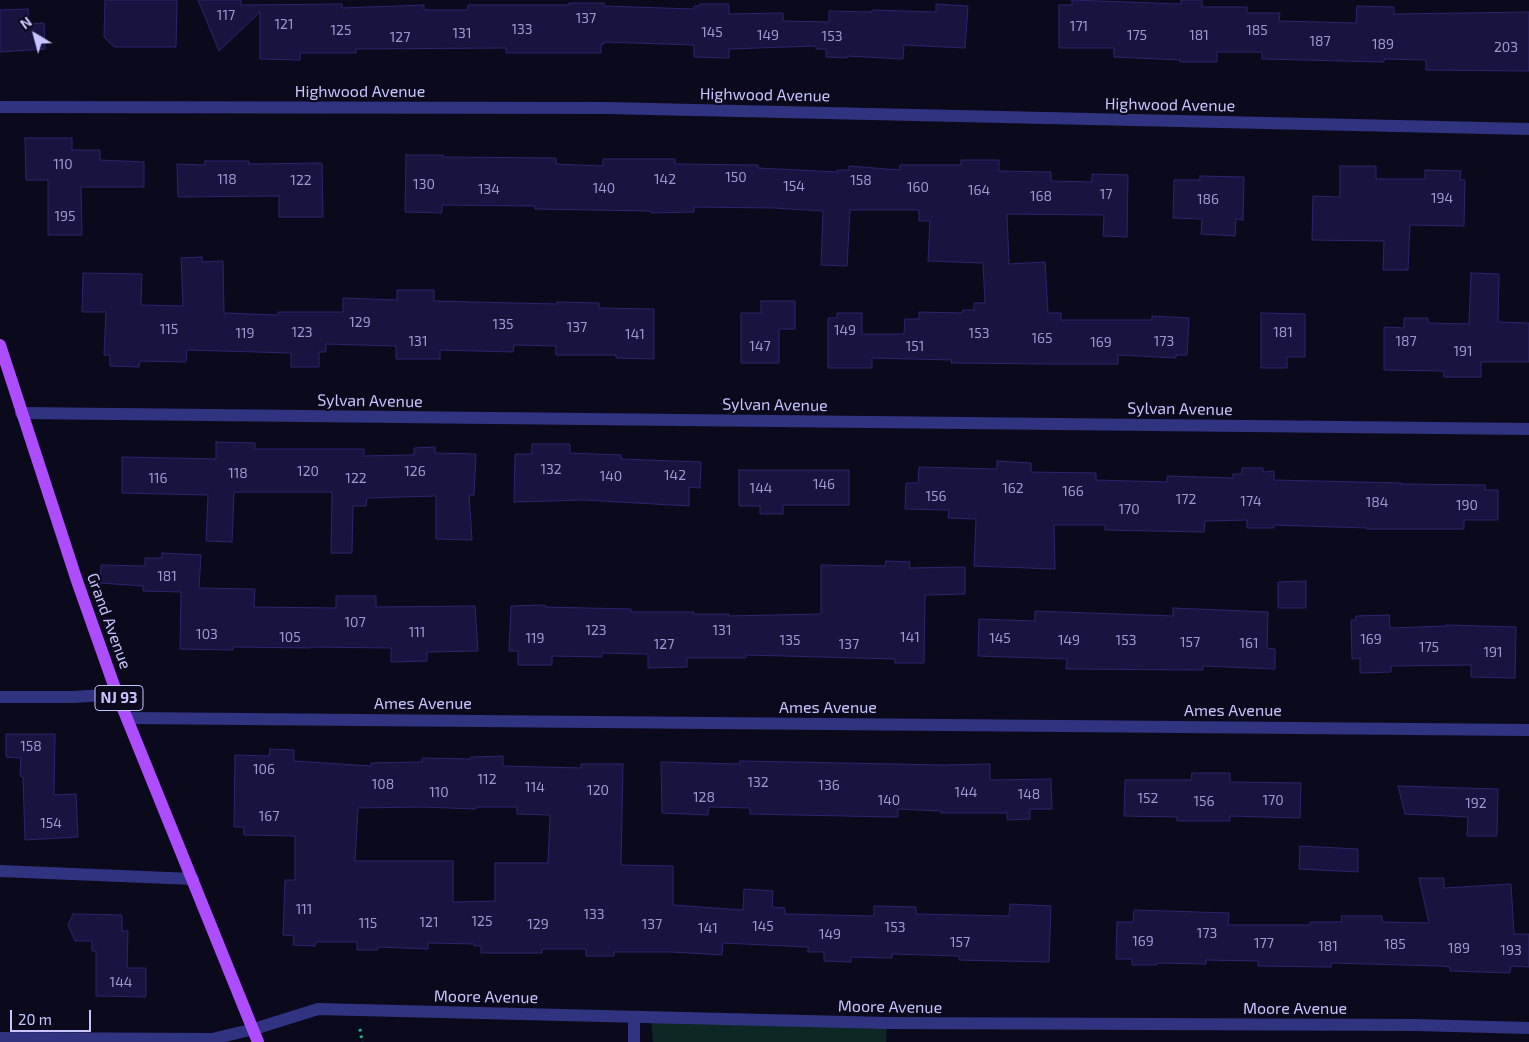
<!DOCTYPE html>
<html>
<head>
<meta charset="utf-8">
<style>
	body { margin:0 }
	#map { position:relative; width:1529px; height:1042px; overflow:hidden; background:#0b0a1d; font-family:"Exo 2",sans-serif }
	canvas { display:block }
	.north { position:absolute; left:10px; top:10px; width:50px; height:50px; -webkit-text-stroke:4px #0b0a1d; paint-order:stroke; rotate:323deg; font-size:14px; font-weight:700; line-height:20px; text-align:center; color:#c7c5ff }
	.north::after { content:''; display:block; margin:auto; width:18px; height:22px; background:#c7c5ff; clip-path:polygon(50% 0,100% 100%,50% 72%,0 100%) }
	.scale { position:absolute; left:10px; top:1010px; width:81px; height:22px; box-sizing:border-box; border:2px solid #c7c5ff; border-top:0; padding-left:6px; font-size:15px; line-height:18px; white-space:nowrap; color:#c7c5ff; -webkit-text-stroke:4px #0b0a1d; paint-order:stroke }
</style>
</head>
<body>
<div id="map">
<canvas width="1529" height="1042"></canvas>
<div class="north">N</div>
<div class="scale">20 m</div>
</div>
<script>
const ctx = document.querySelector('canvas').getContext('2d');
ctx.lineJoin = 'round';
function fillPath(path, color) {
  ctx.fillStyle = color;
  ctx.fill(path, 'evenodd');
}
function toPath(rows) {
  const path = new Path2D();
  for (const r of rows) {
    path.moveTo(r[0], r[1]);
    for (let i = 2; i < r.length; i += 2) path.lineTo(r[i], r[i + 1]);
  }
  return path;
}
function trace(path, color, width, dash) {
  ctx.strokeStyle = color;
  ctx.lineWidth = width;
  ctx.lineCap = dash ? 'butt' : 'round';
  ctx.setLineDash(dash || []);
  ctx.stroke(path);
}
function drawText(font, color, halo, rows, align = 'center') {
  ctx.font = font + ' "Exo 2",sans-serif';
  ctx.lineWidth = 4.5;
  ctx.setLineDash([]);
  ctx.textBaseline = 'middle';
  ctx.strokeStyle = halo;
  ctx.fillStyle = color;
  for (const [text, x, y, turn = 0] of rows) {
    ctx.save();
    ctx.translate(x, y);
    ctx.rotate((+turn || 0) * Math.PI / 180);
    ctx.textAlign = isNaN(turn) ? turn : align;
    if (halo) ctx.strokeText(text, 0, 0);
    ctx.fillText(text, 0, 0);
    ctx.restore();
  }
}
fillPath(toPath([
	[651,1018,887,1023,886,1042,653,1042]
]), '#0c2724');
const building = toPath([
	[105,0,177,0,176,47,114,47,104,37,105,0],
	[198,0,241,0,241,5,342,4,342,8,424,5,424,10,468,10,468,5,569,5,569,3,604,3,604,6,694,9,694,6,700,6,700,4,729,4,729,14,783,13,783,21,829,22,829,11,872,12,872,10,936,12,936,4,968,6,965,48,904,45,903,59,847,56,847,58,826,57,826,49,816,49,816,46,729,49,729,58,694,57,694,45,604,42,604,44,601,44,601,53,506,53,506,48,356,49,356,53,300,53,300,60,260,59,260,12,219,51,198,0],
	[1072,0,1181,4,1181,0,1202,0,1202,7,1247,7,1247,13,1280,13,1279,21,1356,23,1357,6,1394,7,1394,14,1529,12,1529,71,1426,70,1426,60,1384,59,1384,62,1262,59,1262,52,1217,52,1217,62,1180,62,1180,60,1114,57,1114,48,1059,48,1059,5,1072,5,1072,0],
	[28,9,29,24,44,23,45,49,0,52,0,10,28,9],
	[25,138,72,138,72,150,100,150,100,160,144,162,144,187,81,187,82,235,48,235,48,180,26,180,25,138],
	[406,155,443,155,443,157,556,158,556,164,603,166,603,159,675,159,675,164,758,165,758,168,837,172,837,170,849,170,849,166,900,170,900,165,961,165,961,160,999,160,999,171,1051,172,1051,181,1092,182,1092,174,1128,175,1127,237,1103,236,1104,215,1007,214,1009,264,1045,262,1048,313,1061,313,1061,320,1152,320,1152,316,1189,318,1187,355,1176,355,1176,358,1118,355,1118,364,1050,364,951,363,952,360,872,358,872,368,828,368,828,318,837,318,837,313,862,313,862,334,904,334,905,319,919,319,919,312,962,313,963,310,974,310,974,303,985,303,983,263,928,261,930,221,919,221,919,210,850,210,847,266,821,265,823,211,775,208,694,207,694,212,651,213,651,211,535,209,535,206,442,205,442,213,405,212,406,155],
	[205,161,249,161,249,164,322,163,323,217,279,217,279,196,178,197,177,164,205,165,205,161],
	[1340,166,1376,166,1376,179,1425,179,1425,170,1461,171,1460,180,1465,180,1464,226,1410,225,1408,270,1383,270,1384,241,1312,240,1313,196,1340,197,1340,166],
	[1200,176,1244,177,1243,220,1236,219,1235,236,1201,234,1202,219,1173,218,1174,180,1200,180,1200,176],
	[202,257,202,262,223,261,224,313,278,315,278,312,343,312,343,298,397,300,397,290,434,290,434,301,557,304,557,302,599,303,599,308,654,309,654,359,616,358,616,355,556,355,556,346,514,345,513,352,440,350,440,359,396,359,396,346,326,344,326,352,319,352,319,367,291,367,291,353,187,350,186,362,140,361,139,367,110,366,110,355,104,355,106,312,82,312,83,273,142,274,141,305,183,306,181,258,202,257],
	[1471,273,1499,274,1498,322,1529,323,1529,362,1481,362,1481,377,1444,377,1444,371,1384,370,1384,327,1404,328,1404,318,1428,318,1428,323,1469,324,1471,273],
	[761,301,795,301,795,329,779,329,779,363,741,363,741,313,761,313,761,301],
	[1261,313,1305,314,1305,357,1287,357,1287,368,1261,368,1261,313],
	[216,442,255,443,255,449,364,449,364,456,414,455,414,448,435,447,435,453,476,454,474,495,469,495,472,540,436,539,436,496,367,498,366,506,353,506,352,553,331,553,332,492,234,492,232,542,206,541,208,495,122,493,122,457,216,459,216,442],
	[532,444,570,444,570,453,621,455,621,459,701,462,700,488,689,487,689,506,584,500,514,502,515,454,532,454,532,444],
	[997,461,1031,463,1031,472,1096,473,1096,480,1167,482,1167,476,1233,478,1233,474,1242,474,1242,468,1263,468,1263,472,1274,471,1274,480,1401,483,1401,484,1485,485,1485,490,1498,490,1498,520,1464,520,1464,529,1367,529,1367,528,1274,525,1274,528,1247,528,1247,520,1205,521,1204,532,1105,530,1105,525,1054,525,1055,569,974,566,976,519,948,518,949,510,905,509,906,483,918,483,919,467,997,469,997,461],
	[739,470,849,470,849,505,783,505,783,514,760,514,760,506,739,506,739,470],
	[162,553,201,555,199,588,255,589,254,607,336,608,336,596,376,596,376,607,475,606,478,651,427,652,427,661,391,662,391,648,311,647,311,648,233,647,233,650,180,649,181,592,143,591,143,586,100,583,101,565,145,566,145,558,162,558,162,553],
	[886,561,910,562,909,568,965,567,965,594,925,595,924,663,895,663,895,659,746,655,746,658,687,658,687,667,648,668,648,654,602,653,602,657,552,656,552,665,518,665,518,651,509,651,511,606,545,605,545,607,631,609,631,612,694,612,693,614,729,614,728,616,821,614,821,565,885,566,886,561],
	[1306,581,1306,608,1278,608,1278,582,1306,581],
	[1173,608,1268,612,1267,648,1275,649,1275,669,1203,666,1203,670,1066,669,1067,659,978,656,979,619,1035,621,1035,611,1173,616,1173,608],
	[1389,615,1390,628,1446,626,1446,625,1516,627,1515,678,1471,677,1471,665,1391,666,1391,672,1360,673,1360,658,1352,659,1351,620,1356,620,1356,616,1389,615],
	[6,734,55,734,54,795,76,794,78,837,25,840,23,777,20,776,21,758,6,757,6,734],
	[270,749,294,750,294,761,371,766,371,763,422,762,422,758,471,759,471,757,503,756,503,766,581,768,581,764,623,764,621,865,673,866,673,905,743,910,744,889,773,891,772,907,785,908,785,914,874,916,874,906,916,907,916,914,1009,916,1010,904,1051,906,1049,962,959,960,959,956,892,954,892,958,851,957,851,962,824,961,824,952,808,952,808,947,723,943,722,955,672,952,614,952,614,956,586,956,586,949,542,949,542,953,481,953,481,946,474,946,474,944,428,943,428,949,378,947,378,950,357,950,357,942,316,942,315,946,293,945,294,936,283,935,285,880,295,880,295,836,244,835,244,827,234,827,235,755,269,756,270,749],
	[421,807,476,809,476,807,517,807,517,814,550,815,548,863,495,863,495,901,453,902,453,861,355,861,358,808,421,807],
	[740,761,944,765,990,764,990,780,1051,779,1052,809,1030,809,1030,819,1007,820,1007,813,941,813,941,811,898,809,898,817,892,817,750,814,750,808,709,807,708,815,662,813,661,762,740,764,740,761],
	[1192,773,1230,773,1230,782,1301,783,1300,818,1230,816,1230,821,1177,821,1177,817,1124,816,1125,780,1191,780,1192,773],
	[1398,786,1498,789,1497,836,1467,836,1468,817,1405,814,1398,786],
	[1300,846,1358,849,1358,872,1299,869,1300,846],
	[1419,878,1444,878,1444,888,1511,884,1514,934,1529,934,1529,967,1511,966,1510,973,1450,971,1450,967,1440,966,1331,963,1331,967,1258,966,1258,961,1206,960,1206,964,1157,963,1157,965,1132,965,1132,959,1116,959,1117,922,1133,922,1134,910,1229,913,1228,925,1310,925,1310,922,1342,922,1341,916,1382,916,1382,922,1429,923,1419,878],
	[73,914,122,915,122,931,128,931,127,968,146,968,146,997,96,996,96,951,92,951,92,941,75,941,68,925,73,914]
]);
fillPath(building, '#19143f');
trace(building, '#2d246e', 1);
trace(toPath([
	[360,1029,362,1042]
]), '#22b7a2', 3, [2.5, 4]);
trace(toPath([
	[0,107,607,108,1529,129],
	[21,413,1529,429],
	[0,697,74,697,117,694],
	[127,718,1529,730],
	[0,871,193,879],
	[0,1038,212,1039,254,1029,318,1009,887,1023,1416,1025,1529,1028],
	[634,1042,634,1017]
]), '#303380', 12);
trace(toPath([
	[0,345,77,581,117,694,258,1042]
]), '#ae4cff', 12);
drawText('14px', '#9c99cf', null, [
	["117",226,15],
	["137",586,18],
	["121",284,24],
	["171",1079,26],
	["133",522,29],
	["125",341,30],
	["185",1257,30],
	["145",712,32],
	["131",462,33],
	["149",768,35],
	["175",1137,35],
	["181",1199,35],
	["153",832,36],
	["127",400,37],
	["187",1320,41],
	["189",1383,44],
	["203",1506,47],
	["110",63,164],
	["150",736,177],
	["118",227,179],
	["142",665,179],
	["122",301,180],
	["158",861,180],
	["130",424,184],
	["154",794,186],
	["160",918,187],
	["140",604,188],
	["134",489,189],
	["164",979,190],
	["17",1106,194],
	["168",1041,196],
	["194",1442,198],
	["186",1208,199],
	["195",65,216],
	["129",360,322],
	["135",503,324],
	["137",577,327],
	["115",169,329],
	["149",845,330],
	["123",302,332],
	["181",1283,332],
	["119",245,333],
	["153",979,333],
	["141",635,334],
	["165",1042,338],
	["131",418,341],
	["173",1164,341],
	["187",1406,341],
	["169",1101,342],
	["147",760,346],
	["151",915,346],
	["191",1463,351],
	["132",551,469],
	["120",308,471],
	["126",415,471],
	["118",238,473],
	["142",675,475],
	["140",611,476],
	["116",158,478],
	["122",356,478],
	["146",824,484],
	["144",761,488],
	["162",1013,488],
	["166",1073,491],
	["156",936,496],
	["172",1186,499],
	["174",1251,501],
	["184",1377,502],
	["190",1467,505],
	["170",1129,509],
	["181",167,576],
	["107",355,622],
	["123",596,630],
	["131",722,630],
	["111",417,632],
	["103",207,634],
	["105",290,637],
	["141",910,637],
	["119",535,638],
	["145",1000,638],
	["169",1371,639],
	["135",790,640],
	["149",1069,640],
	["153",1126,640],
	["157",1190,642],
	["161",1249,643],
	["127",664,644],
	["137",849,644],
	["175",1429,647],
	["191",1493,652],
	["158",31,746],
	["106",264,769],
	["112",487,779],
	["132",758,782],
	["108",383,784],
	["136",829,785],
	["114",535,787],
	["120",598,790],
	["110",439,792],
	["144",966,792],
	["148",1029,794],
	["128",704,797],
	["152",1148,798],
	["140",889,800],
	["170",1273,800],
	["156",1204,801],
	["192",1476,803],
	["167",269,816],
	["154",51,823],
	["111",304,909],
	["133",594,914],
	["125",482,921],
	["121",429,922],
	["115",368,923],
	["129",538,924],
	["137",652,924],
	["145",763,926],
	["153",895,927],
	["141",708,928],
	["173",1207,933],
	["149",830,934],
	["169",1143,941],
	["157",960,942],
	["177",1264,943],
	["185",1395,944],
	["181",1328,946],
	["189",1459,948],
	["193",1511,950],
	["144",121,982]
]);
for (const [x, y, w] of [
	[119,698,48]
]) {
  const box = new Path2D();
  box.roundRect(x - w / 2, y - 12.5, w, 25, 4);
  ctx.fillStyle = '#0b0a1d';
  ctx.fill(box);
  trace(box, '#c7c5ff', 1);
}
drawText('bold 15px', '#c7c5ff', null, [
	["NJ 93",119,698]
]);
drawText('16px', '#c7c5ff', '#0b0a1d', [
	["Highwood Avenue",360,92],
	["Highwood Avenue",765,95,1],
	["Highwood Avenue",1170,105,1],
	["Sylvan Avenue",370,401,1],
	["Sylvan Avenue",775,405,1],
	["Sylvan Avenue",1180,409,1],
	["Grand Avenue",109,621,70],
	["Ames Avenue",423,704],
	["Ames Avenue",828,708],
	["Ames Avenue",1233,711],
	["Moore Avenue",486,997,1],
	["Moore Avenue",890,1007,1],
	["Moore Avenue",1295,1009]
]);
</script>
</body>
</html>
